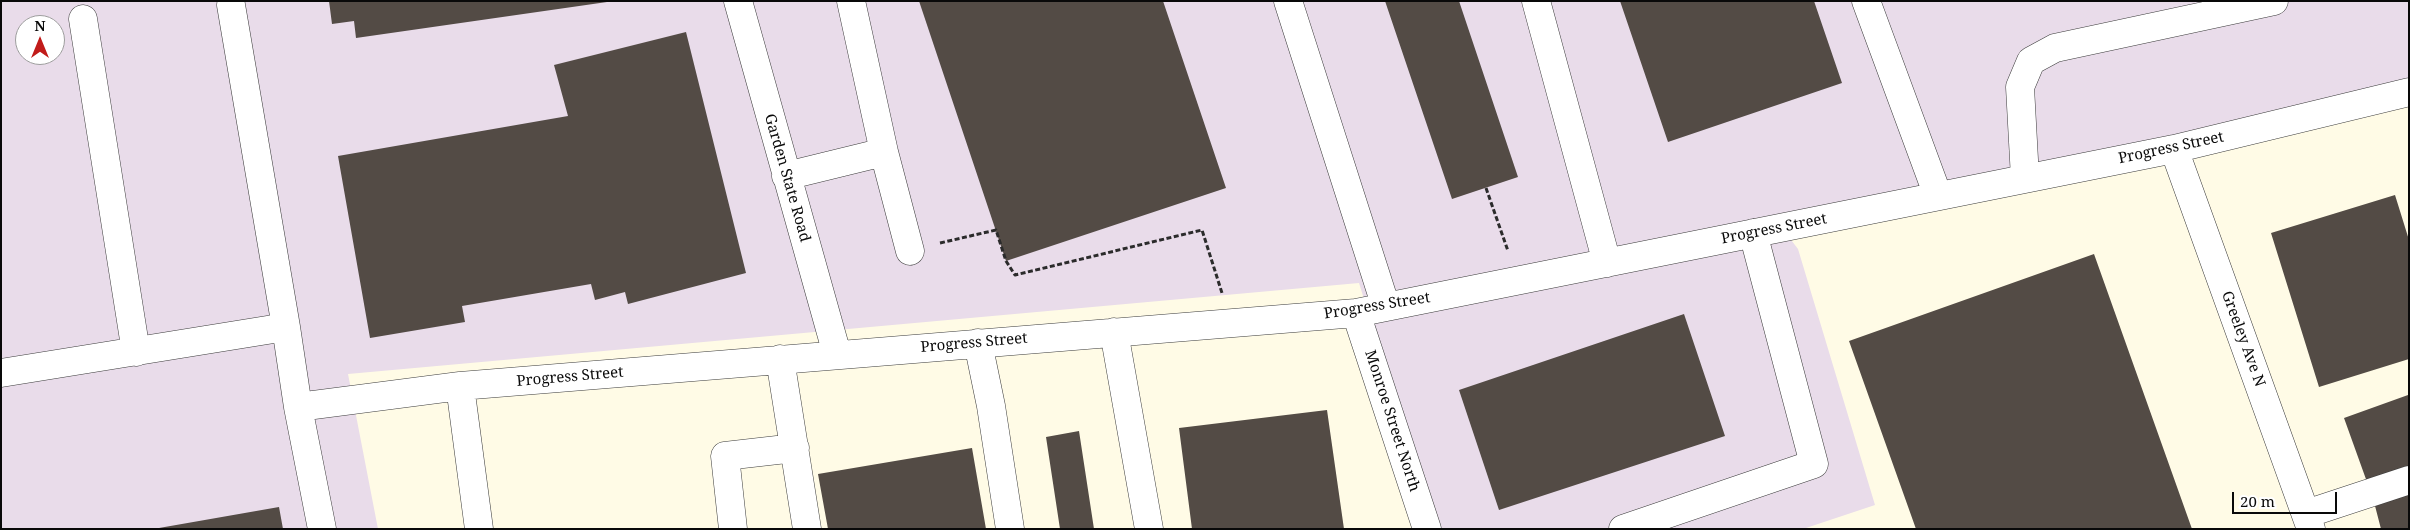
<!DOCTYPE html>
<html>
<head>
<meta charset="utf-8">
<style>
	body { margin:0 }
	#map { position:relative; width:2410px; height:530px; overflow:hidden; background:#fffbe6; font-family:"Noto Serif",serif }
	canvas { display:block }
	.frame { position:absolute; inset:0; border:2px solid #090909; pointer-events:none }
	.north { position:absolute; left:15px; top:15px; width:50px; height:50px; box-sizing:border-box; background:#fff; border:1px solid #9d9d9d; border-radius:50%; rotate:0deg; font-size:14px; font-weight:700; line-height:20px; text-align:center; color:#090909 }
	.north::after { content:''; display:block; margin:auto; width:18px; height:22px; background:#c11b1a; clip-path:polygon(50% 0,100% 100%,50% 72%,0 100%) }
	.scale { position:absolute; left:2232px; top:492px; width:105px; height:22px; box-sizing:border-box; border:2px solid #090909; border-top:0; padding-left:6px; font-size:15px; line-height:18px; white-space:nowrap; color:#090909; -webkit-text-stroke:4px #fff; paint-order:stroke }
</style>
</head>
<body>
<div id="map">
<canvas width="2410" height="530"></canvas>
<div class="frame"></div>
<div class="north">N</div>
<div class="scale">20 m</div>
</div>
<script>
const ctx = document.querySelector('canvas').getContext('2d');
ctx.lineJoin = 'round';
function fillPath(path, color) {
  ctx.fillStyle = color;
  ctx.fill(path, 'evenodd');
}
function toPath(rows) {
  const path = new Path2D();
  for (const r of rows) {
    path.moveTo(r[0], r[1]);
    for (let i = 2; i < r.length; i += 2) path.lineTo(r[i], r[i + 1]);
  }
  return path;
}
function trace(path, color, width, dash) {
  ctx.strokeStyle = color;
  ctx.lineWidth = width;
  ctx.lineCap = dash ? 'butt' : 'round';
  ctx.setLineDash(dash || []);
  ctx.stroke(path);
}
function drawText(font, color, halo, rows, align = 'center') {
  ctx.font = font + ' "Noto Serif",serif';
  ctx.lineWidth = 5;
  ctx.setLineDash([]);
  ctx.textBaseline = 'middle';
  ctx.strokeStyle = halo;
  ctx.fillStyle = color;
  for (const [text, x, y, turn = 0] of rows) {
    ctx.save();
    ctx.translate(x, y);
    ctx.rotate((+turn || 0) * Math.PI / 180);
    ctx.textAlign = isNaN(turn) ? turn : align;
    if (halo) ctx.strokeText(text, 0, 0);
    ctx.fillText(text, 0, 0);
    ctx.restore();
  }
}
fillPath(toPath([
	[1,1,2409,1,2409,94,1785,232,1798,249,1875,505,1803,529,1436,529,1359,283,348,374,378,529,1,529],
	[25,25,55,25,55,55,25,55]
]), '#e9dcea');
fillPath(toPath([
	[329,1,607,1,607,2,356,38,354,21,332,24],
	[919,1,1163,1,1226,188,1006,261],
	[1385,1,1459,1,1518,177,1452,199],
	[1620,1,1814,1,1842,83,1668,142],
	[686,32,746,273,628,304,625,292,595,300,591,284,462,306,465,322,370,338,338,156,568,116,554,65],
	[2395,195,2409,240,2409,359,2319,387,2271,233],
	[2094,254,2192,529,1916,529,1849,341],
	[1684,314,1725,436,1499,510,1459,390],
	[2408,395,2409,467,2367,482,2344,418],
	[1327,410,1344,529,1192,529,1179,428],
	[1079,431,1094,529,1060,529,1046,437],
	[972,448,986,529,828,529,818,474],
	[2409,492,2409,529,2381,529,2374,502],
	[279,507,283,529,159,529,159,528]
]), '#534b45');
const minor = toPath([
	[738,1,837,354],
	[1288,1,1386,307],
	[1536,1,1607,263],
	[1866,1,1938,196],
	[83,19,136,352],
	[2174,149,2311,529],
	[884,152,910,251],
	[786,176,884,152,851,1],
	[2025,178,2020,87,2031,61,2055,48,2274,1],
	[1356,313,1427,529],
	[286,327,298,407,322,529],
	[1114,332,1149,529],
	[978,343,991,406,1010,529],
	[780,359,807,529],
	[1,373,286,327,231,5],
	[460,386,479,529],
	[298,407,460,386,1356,313,2174,149,2409,92],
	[2306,514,2409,480],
	[733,529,725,456,795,448],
	[1623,529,1814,464,1753,233]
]);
trace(minor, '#3c3c3c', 29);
trace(toPath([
	[1486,188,1508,251],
	[940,243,996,230,1006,261,1015,275,1202,230,1222,293]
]), '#2b2b2b', 3, [5, 2.5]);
trace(minor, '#fff', 28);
drawText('15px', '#090909', '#fff', [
	["Progress Street",2171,148,-12],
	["Garden State Road",787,178,74],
	["Progress Street",1774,229,-11],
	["Progress Street",1377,306,-9],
	["Greeley Ave N",2243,339,70],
	["Progress Street",974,343,-5],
	["Progress Street",570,377,-5],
	["Monroe Street North",1392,421,72]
]);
</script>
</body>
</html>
